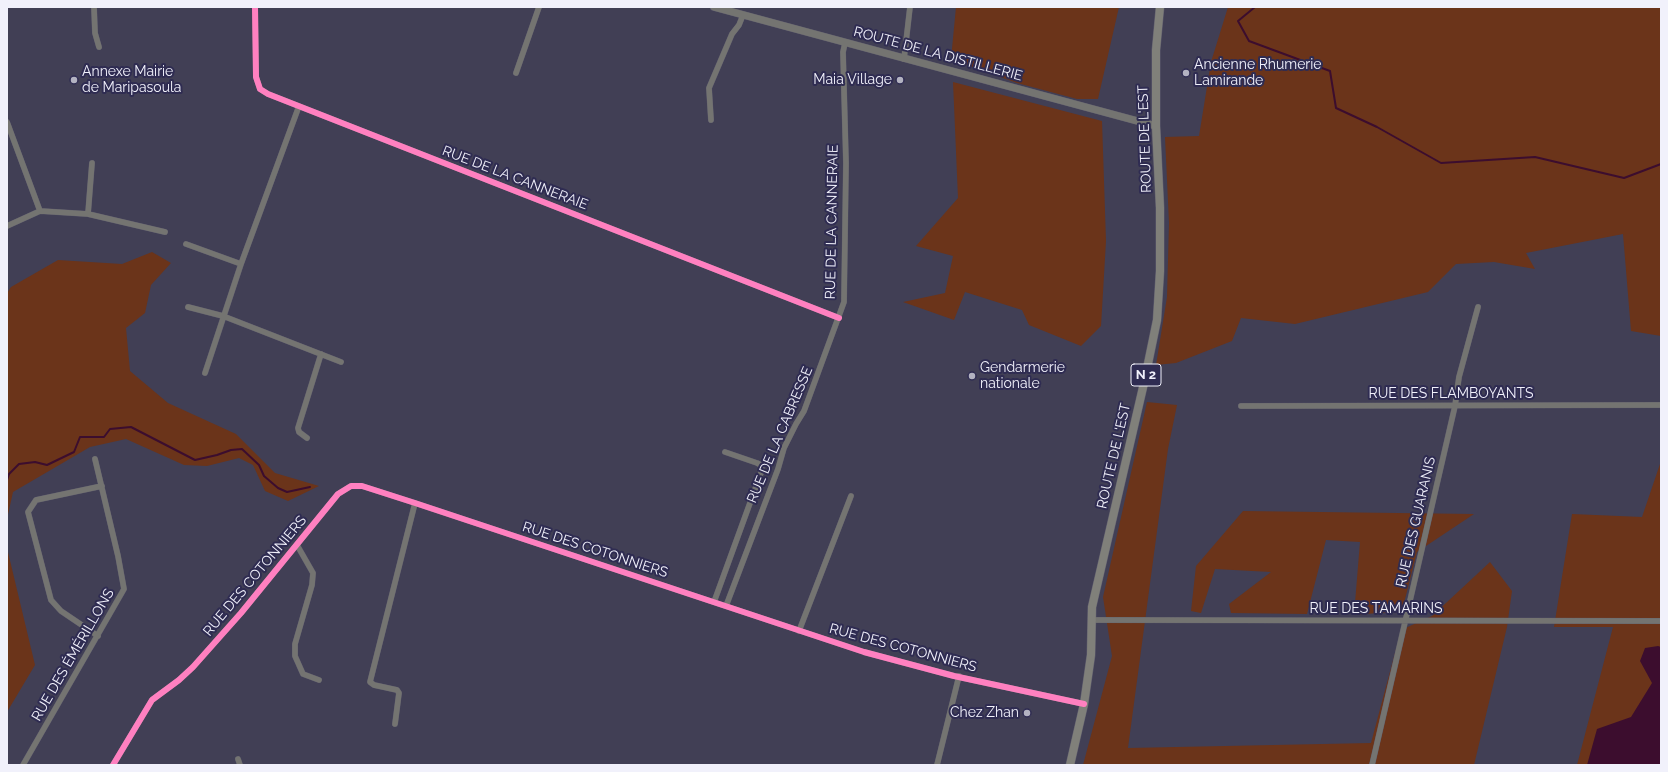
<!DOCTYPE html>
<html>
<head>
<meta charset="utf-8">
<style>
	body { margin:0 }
	#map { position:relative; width:1668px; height:772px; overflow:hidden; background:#413f55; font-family:Raleway,sans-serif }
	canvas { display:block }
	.frame { position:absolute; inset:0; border:8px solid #f1f1fb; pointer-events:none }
</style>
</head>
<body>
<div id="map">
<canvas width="1668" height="772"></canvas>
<div class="frame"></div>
</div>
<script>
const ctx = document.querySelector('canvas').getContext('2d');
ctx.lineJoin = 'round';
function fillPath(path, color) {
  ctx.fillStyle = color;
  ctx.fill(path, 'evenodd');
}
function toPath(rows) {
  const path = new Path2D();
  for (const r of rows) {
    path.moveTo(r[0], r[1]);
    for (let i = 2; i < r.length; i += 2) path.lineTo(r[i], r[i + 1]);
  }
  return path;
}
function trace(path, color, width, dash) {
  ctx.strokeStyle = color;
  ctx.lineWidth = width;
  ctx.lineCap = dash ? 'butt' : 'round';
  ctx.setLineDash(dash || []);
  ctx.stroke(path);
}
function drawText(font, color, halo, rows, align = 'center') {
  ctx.font = font + ' Raleway,sans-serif';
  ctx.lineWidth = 4;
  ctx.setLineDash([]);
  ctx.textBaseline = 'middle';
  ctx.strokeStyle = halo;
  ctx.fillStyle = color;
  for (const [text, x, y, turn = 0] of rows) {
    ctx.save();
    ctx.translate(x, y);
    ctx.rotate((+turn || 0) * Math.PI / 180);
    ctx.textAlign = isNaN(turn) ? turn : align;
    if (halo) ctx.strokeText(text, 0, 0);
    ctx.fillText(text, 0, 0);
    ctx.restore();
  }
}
fillPath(toPath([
	[956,7,1119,7,1098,99,1077,99,1017,83,951,59],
	[1228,7,1661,7,1661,336,1631,331,1623,234,1526,253,1535,269,1494,262,1456,264,1428,292,1295,324,1241,318,1232,341,1176,363,1156,365,1167,297,1169,223,1165,137,1199,136,1211,62],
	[953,82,1102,121,1106,241,1101,326,1081,346,1029,325,1022,310,965,292,954,320,903,302,945,293,953,256,916,246,958,198],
	[152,252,171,263,151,285,145,313,126,328,130,371,168,403,236,434,275,473,319,486,288,501,265,491,253,465,239,458,207,466,184,465,126,439,90,447,13,492,7,519,7,293,11,287,58,260,122,264],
	[1147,402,1177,405,1168,449,1128,748,1371,743,1401,630,1432,616,1490,562,1512,591,1507,627,1474,765,1083,765,1112,656,1103,597],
	[1661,461,1661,765,1577,765,1613,627,1554,627,1572,514,1642,517],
	[1243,511,1474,514,1417,552,1402,611,1354,615,1360,542,1326,540,1307,614,1231,613,1229,604,1271,572,1215,569,1201,613,1191,611,1196,566],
	[7,548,35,665,7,712]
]), '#6b341a');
fillPath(toPath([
	[1658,646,1661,647,1661,765,1587,765,1597,729,1631,717,1652,683,1640,661,1645,648]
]), '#3c0d2e');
trace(toPath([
	[1255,7,1238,21,1249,41,1330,71,1336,108,1377,127,1441,163,1535,157,1624,178,1661,164],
	[7,480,9,474,19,464,35,462,47,465,74,452,80,437,104,437,110,429,131,427,195,460,217,455,231,450,242,449,259,465,264,476,278,488,287,492,310,487]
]), '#3c0d2e', 2);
const minor = toPath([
	[94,7,95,33,99,47],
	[255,7,256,77,260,89,268,94,839,318],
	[904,59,910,7],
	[516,73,539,7],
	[711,120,709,88,732,34,739,25,743,15],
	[7,122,40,211],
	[40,211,88,214,165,232],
	[88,214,92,163],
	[7,226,40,211],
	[186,244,241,264],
	[188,307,223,316,341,362],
	[205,373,241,264,299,106],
	[1241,406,1661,405],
	[307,438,299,432,298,428,321,354],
	[297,545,313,573,312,585,295,644,295,656,303,674,319,680],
	[714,602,762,470,761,465,757,463,725,452],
	[726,606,778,469,784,448,796,424,804,411,844,302,846,163,843,52,845,43],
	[1091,620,1661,621],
	[799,631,851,496],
	[98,636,61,611,51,600,28,512,36,500,102,486],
	[395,724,399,693,397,690,374,685,370,682,415,503],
	[238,759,240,765],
	[23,765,124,589,118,556,95,459],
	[113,765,152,700,179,680,193,667,241,613,338,494,351,486,362,486,415,503,864,652,954,676,1084,704],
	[937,765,959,676],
	[1372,765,1455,406,1459,377,1478,307]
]);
const tertiary = toPath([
	[714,7,1156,126]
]);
const primary = toPath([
	[1070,765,1084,704,1091,655,1092,607,1144,383,1157,320,1160,271,1160,208,1156,126,1156,50,1160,7]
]);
trace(minor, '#5f5d6e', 6);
trace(tertiary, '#5f5d6e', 8);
trace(primary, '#5f5d6e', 9);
trace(minor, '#747471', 5.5);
trace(tertiary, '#747471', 7);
trace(primary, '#80807a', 8);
trace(toPath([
	[255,7,256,77,260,89,268,94,839,318],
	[113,765,152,700,179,680,193,667,241,613,338,494,351,486,362,486,415,503,864,652,954,676,1084,704]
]), '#ff80c0', 6);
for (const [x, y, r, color] of [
	[1186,73,4,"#b3b3c1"],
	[74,80,4,"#b3b3c1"],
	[900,80,4,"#b3b3c1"],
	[972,376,4,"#b3b3c1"],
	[1027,713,4,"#b3b3c1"]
]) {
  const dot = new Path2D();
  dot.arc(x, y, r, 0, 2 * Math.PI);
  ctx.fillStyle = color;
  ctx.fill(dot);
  trace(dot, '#2f2c52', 1.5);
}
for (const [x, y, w] of [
	[1146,375,30]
]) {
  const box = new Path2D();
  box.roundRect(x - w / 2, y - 11, w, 22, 3);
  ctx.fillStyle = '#2f2c52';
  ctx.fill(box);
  trace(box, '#f1f1fb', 1);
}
drawText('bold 13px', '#f1f1fb', null, [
	["N 2",1146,375]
]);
drawText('14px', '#f1f1fb', '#2f2c52', [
	["ROUTE DE LA DISTILLERIE",938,54,15],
	["ROUTE DE L'EST",1145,139,-92],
	["RUE DE LA CANNERAIE",515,178,21],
	["RUE DE LA CANNERAIE",832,222,-89],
	["RUE DES FLAMBOYANTS",1451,394],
	["RUE DE LA CABRESSE",780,435,-67],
	["ROUTE DE L'EST",1114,456,-77],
	["RUE DES GUARANIS",1416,522,-77],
	["RUE DES COTONNIERS",595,550,18],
	["RUE DES COTONNIERS",255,576,-50],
	["RUE DES TAMARINS",1376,609],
	["RUE DES COTONNIERS",903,648,15],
	["RUE DES ÉMÉRILLONS",73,655,-60]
]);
drawText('14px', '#f1f1fb', '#2f2c52', [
	["Ancienne Rhumerie",1194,65],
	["Lamirande",1194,81],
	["Annexe Mairie",82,72],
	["de Maripasoula",82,88],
	["Maia Village",892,80,"right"],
	["Gendarmerie",980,368],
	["nationale",980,384],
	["Chez Zhan",1019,713,"right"]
], 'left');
</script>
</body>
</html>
